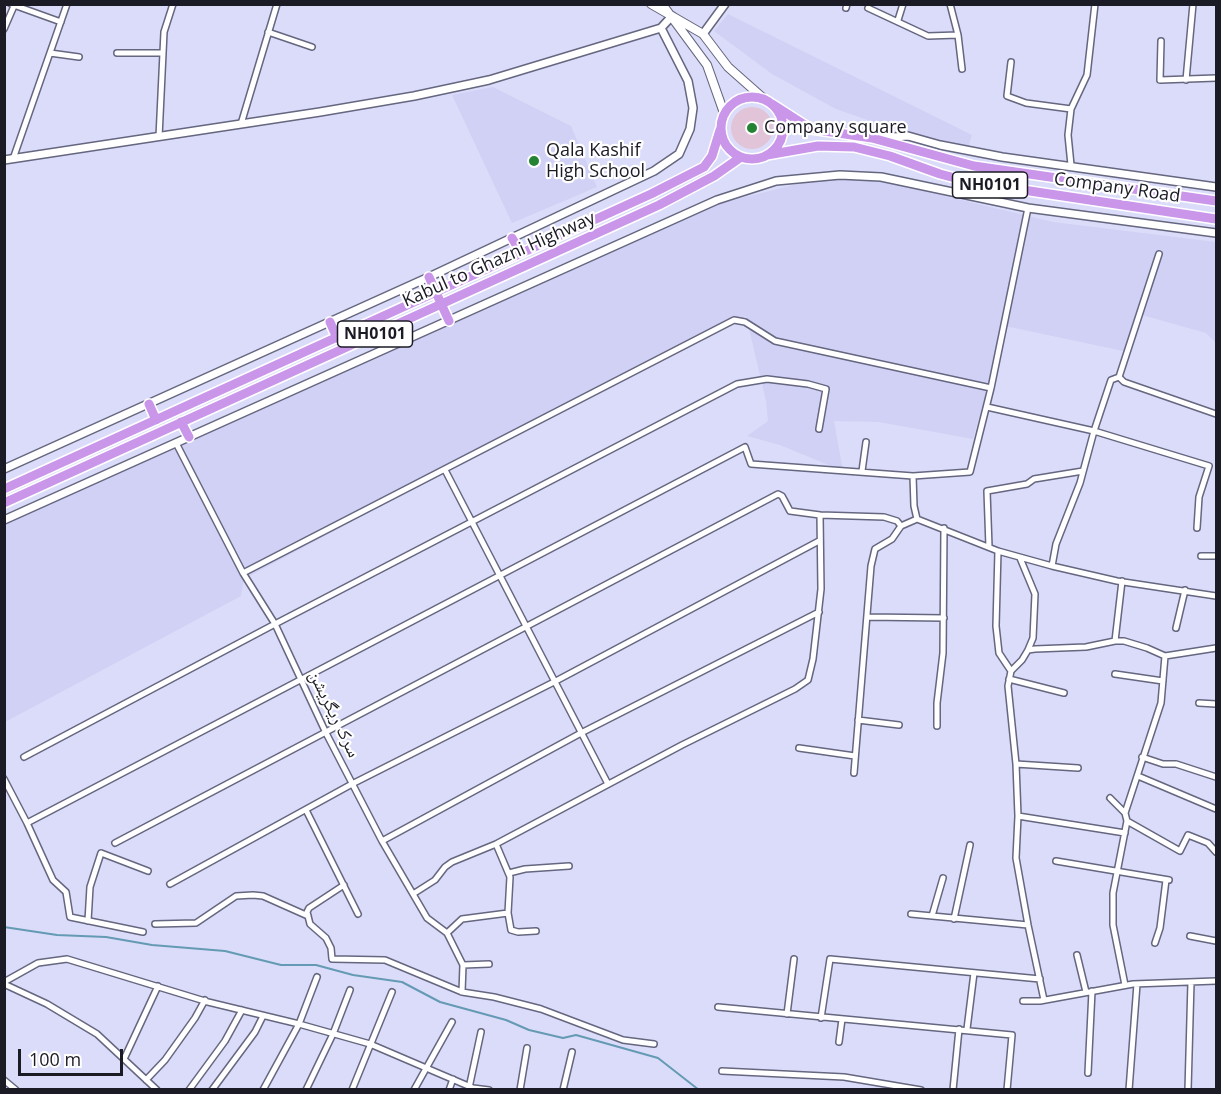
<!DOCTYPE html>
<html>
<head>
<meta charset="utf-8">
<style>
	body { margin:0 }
	#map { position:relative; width:1221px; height:1094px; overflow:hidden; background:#dbdcf9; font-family:"Open Sans",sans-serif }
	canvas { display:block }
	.frame { position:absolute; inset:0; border:6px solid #1b1b25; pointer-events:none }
	.scale { position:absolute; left:18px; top:1049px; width:105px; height:27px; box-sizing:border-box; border:3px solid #1b1b25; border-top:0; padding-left:8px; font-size:18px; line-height:21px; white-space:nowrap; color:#1b1b25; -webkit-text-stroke:4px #fff; paint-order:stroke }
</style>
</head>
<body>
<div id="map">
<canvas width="1221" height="1094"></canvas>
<div class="frame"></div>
<div class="scale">100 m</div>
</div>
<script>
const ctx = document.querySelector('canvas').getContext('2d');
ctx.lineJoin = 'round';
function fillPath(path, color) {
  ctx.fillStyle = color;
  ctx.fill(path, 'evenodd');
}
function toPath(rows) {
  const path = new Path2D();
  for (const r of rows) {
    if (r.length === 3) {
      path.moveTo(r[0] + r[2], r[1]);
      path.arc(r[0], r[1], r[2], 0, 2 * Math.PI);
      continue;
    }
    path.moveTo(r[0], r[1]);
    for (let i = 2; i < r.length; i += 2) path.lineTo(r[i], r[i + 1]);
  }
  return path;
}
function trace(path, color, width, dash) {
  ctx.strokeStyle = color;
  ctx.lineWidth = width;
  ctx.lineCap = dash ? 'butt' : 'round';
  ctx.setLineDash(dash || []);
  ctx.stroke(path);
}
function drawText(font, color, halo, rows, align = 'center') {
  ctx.font = font + ' "Open Sans","Noto Naskh Arabic",sans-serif';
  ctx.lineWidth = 4.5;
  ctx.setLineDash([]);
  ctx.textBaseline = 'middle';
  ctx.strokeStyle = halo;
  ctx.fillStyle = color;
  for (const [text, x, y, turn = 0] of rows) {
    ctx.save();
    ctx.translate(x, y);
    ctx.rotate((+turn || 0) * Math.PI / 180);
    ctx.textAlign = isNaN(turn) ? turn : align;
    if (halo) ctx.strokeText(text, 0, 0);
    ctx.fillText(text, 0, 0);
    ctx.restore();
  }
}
fillPath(toPath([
	[728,14,972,135,968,148,879,124,836,109,772,74,714,31],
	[493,87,571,126,597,187,512,223,452,95],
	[845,172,1053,222,1216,242,1216,343,1206,333,1142,315,1128,352,1005,326,973,439,879,422,834,421,843,471,780,445,747,436,768,421,766,401,746,316,565,408,244,579,241,596,5,722,5,522,722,203]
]), '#d0d1f5');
fillPath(toPath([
	[752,128,21]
]), '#e2c4d8');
trace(toPath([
	[4,927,57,935,106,937,152,945,225,951,281,965,316,965,353,975,402,982,440,1002,506,1020,529,1030,563,1038,576,1035,658,1058,699,1090]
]), '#649ab3', 2);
const minor = toPath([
	[11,4,61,22],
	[950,4,958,35,962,69],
	[846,8,847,4],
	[868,8,928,36,958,35],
	[898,20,903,4],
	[4,29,14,6],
	[268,32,312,47],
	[1161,41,1160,80,1216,78],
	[50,53,79,57],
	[117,53,163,53],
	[1011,62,1007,96,1026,103,1071,109],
	[1186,80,1193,4],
	[241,124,277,4],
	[159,137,164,32,173,4],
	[13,159,67,4],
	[1071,165,1068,135,1071,109,1087,75,1095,4],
	[1159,254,1119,377,1124,382,1216,414],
	[987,407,1094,431,1209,466,1199,497,1197,528],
	[176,443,243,573,275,624,326,733,382,841,427,918,447,933,463,965,462,992],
	[445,470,608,784],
	[862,471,866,442],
	[913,476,914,506,917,519,998,551,1052,566,1117,581,1216,596],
	[820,515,884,517,897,521,901,526],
	[989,547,987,491,1027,484,1034,479,1083,471],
	[998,551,996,626,999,653,1011,671,1008,686,1016,764,1018,816,1016,858,1028,925,1044,1000],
	[1201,556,1216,556],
	[1020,558,1035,594,1033,638,1028,650],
	[1052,566,1056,544,1080,483,1094,431,1111,380,1119,377],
	[243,573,734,320,745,322,775,341,991,388],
	[867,617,944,618],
	[1176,628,1185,590],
	[1115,641,1122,581],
	[1011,671,1022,660,1028,650,1035,649,1086,647,1115,641,1124,641,1147,648,1165,656,1216,648],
	[1115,674,1163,681],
	[1009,679,1064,693],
	[1199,703,1216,704],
	[858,720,899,725],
	[937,726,937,703,943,653,944,528],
	[799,748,855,756],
	[24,757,275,624,737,384,767,379,808,384,826,389,819,429],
	[1142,757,1163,764,1176,764,1216,777],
	[1016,764,1078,768],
	[854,773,871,566,875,549,892,539,901,526,917,519],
	[1138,776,1216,809],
	[4,779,27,823,53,880,66,892,70,917,143,932],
	[1110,798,1125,813,1127,821,1113,893,1113,925,1125,985],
	[306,810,358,914],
	[1125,813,1161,703,1165,656],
	[1018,816,1125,833],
	[1127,821,1180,851,1188,835,1208,843,1216,852],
	[27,823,745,447,751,464,913,476,970,472,991,388,1028,208],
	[382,841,581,733,819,612],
	[115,843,778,494,782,496,790,511,820,515,821,589,813,659,808,680,795,689,682,745,496,844,452,862,445,867,435,880,413,894],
	[496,844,510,877,508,913,511,930,518,932,536,931],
	[1056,861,1169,880],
	[509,873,525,869,569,866],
	[170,884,352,784,554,682,819,541],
	[344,885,309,908,307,912,310,924,326,938,331,948,332,959,385,960,462,992,494,997,541,1009,623,1040,654,1044],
	[911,914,1028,925],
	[932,916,943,878],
	[954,919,970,845],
	[88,921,90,887,101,853,148,871],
	[155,924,196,923,236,896,253,895,263,896,308,916],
	[447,933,462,919,508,913],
	[1190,936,1216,941],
	[1155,943,1160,928,1166,880],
	[1077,955,1086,992],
	[463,965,489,964],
	[4,982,38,963,67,959,208,1002,299,1024,370,1044,473,1088,489,1090],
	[4,984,47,1004,97,1034,157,1090],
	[1023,1001,1040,1001,1133,984,1216,981],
	[718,1007,1012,1035,1007,1090],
	[787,1014,794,959],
	[821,1018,830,959,1040,979],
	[967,1029,974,973],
	[839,1042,842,1019],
	[124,1059,158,986],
	[722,1071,844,1077,921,1090],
	[1088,1073,1092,991],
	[4,1080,16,1090],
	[146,1080,165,1060,195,1018,205,1000],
	[469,1088,481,1032],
	[189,1090,225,1041,242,1010],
	[212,1090,255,1032,263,1016],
	[263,1090,299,1024,317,977],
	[306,1090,333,1034,350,990],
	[352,1090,392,992],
	[414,1090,452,1022],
	[449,1090,453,1079],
	[520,1090,527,1048],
	[563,1090,572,1052],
	[953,1090,959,1029],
	[1129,1090,1137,984],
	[1188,1090,1191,982]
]);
const tertiary = toPath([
	[703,34,725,4],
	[879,138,908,136,940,145,1002,157,1216,187],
	[4,160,320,112,414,96,489,80,661,28,672,16],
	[4,469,429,277,654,171,679,154,690,129,693,108,688,81,661,28],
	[4,520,717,200,776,181,840,175,881,177,1028,208,1216,233]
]);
const secondary = toPath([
	[651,4,703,34,728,67,763,98],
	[662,4,707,65,724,113]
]);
const trunk = toPath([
	[752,128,31],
	[772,104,811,129,872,138,974,166,1216,201],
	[767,155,818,146,854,147,890,156,940,174,970,182,1216,219],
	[512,238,521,253],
	[429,277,449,321],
	[330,322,337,338],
	[149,404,156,420],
	[181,422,189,437],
	[4,489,651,194,704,167,712,156,720,130],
	[4,503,659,205,714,176,741,157]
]);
trace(minor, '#65667f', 8);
trace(tertiary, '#65667f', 10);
trace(secondary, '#65667f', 10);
trace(trunk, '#fff', 12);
trace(minor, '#fff', 5);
trace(tertiary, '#fff', 7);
trace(secondary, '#fff', 8);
trace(trunk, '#ca96ea', 9);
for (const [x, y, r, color] of [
	[752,128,6,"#248233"],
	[534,161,6,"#248233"]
]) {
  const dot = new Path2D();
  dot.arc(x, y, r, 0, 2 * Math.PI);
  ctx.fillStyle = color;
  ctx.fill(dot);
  trace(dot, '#fff', 2);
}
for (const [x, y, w] of [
	[990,185,75],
	[375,334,75]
]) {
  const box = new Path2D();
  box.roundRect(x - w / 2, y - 13, w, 26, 4.5);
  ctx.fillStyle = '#fff';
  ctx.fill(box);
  trace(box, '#1b1b25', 1.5);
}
drawText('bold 16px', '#1b1b25', null, [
	["NH0101",990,185],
	["NH0101",375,334]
]);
drawText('18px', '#1b1b25', '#fff', [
	["Company square",764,128],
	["Qala Kashif",546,151],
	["High School",546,172]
], 'left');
drawText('18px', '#1b1b25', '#fff', [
	["Company Road",1117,188,8],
	["Kabul to Ghazni Highway",499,260,-24],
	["سرک ریگریشن",334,714,64]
]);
</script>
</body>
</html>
